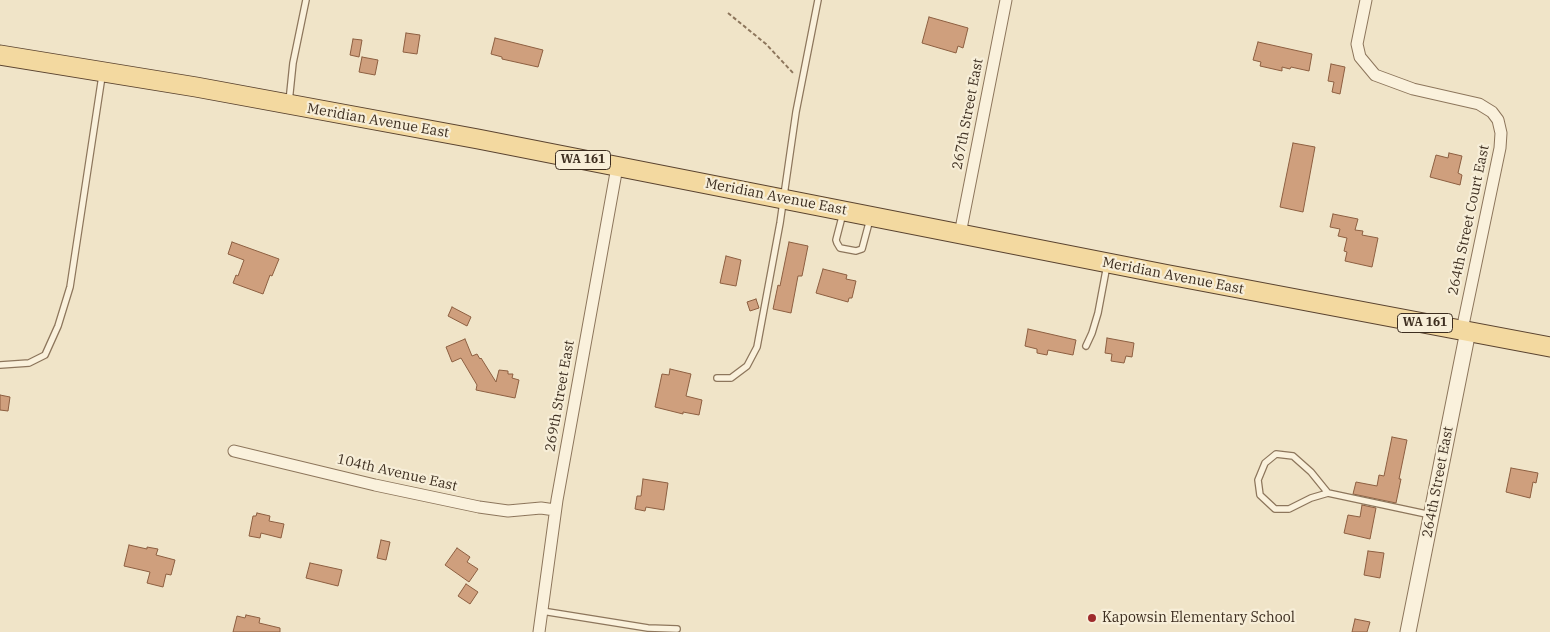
<!DOCTYPE html>
<html>
<head>
<meta charset="utf-8">
<style>
	body { margin:0 }
	canvas { display:block; background:#f0e4c8 }
</style>
</head>
<body>
<canvas width="1550" height="632"></canvas>
<script>
const ctx = document.querySelector('canvas').getContext('2d');
ctx.lineJoin = 'round';
function fillPath(path, color) {
  ctx.fillStyle = color;
  ctx.fill(path, 'evenodd');
}
function toPath(rows) {
  const path = new Path2D();
  for (const r of rows) {
    path.moveTo(r[0], r[1]);
    for (let i = 2; i < r.length; i += 2) path.lineTo(r[i], r[i + 1]);
  }
  return path;
}
function trace(path, color, width, dash) {
  ctx.strokeStyle = color;
  ctx.lineWidth = width;
  ctx.lineCap = dash ? 'butt' : 'round';
  ctx.setLineDash(dash || []);
  ctx.stroke(path);
}
function drawText(font, color, halo, rows, align = 'center') {
  ctx.font = font + ' "IBM Plex Serif",serif';
  ctx.lineWidth = 4.5;
  ctx.setLineDash([]);
  ctx.textBaseline = 'middle';
  ctx.strokeStyle = halo;
  ctx.fillStyle = color;
  for (const [text, x, y, turn = 0] of rows) {
    ctx.save();
    ctx.translate(x, y);
    ctx.rotate((+turn || 0) * Math.PI / 180);
    ctx.textAlign = isNaN(turn) ? turn : align;
    if (halo) ctx.strokeText(text, 0, 0);
    ctx.fillText(text, 0, 0);
    ctx.restore();
  }
}
const building = toPath([
	[929,17,968,28,963,48,958,46,956,53,922,43,929,17],
	[406,33,420,35,417,54,403,52,406,33],
	[495,38,543,50,538,67,502,59,502,57,491,54,495,38],
	[353,39,362,40,359,57,350,55,353,39],
	[1258,42,1312,54,1309,71,1291,67,1290,69,1282,67,1282,71,1260,66,1261,62,1253,60,1258,42],
	[362,57,378,60,375,75,359,72,362,57],
	[1331,64,1345,67,1340,94,1332,92,1334,82,1328,81,1331,64],
	[1293,143,1315,147,1303,212,1280,207,1293,143],
	[1449,153,1462,156,1458,173,1462,175,1460,185,1430,177,1436,155,1448,158,1449,153],
	[1333,214,1358,219,1355,230,1363,231,1362,235,1378,238,1372,267,1345,261,1347,252,1344,251,1347,238,1338,236,1340,229,1330,227,1333,214],
	[232,242,279,259,272,276,270,275,263,294,233,283,236,275,238,276,244,260,228,254,232,242],
	[789,242,808,246,802,276,798,276,791,313,773,309,778,285,780,286,789,242],
	[726,256,741,260,736,286,720,283,726,256],
	[823,269,847,275,846,279,856,281,852,298,849,298,848,302,816,293,823,269],
	[756,299,759,308,750,311,747,302,756,299],
	[452,307,471,317,467,326,448,316,452,307],
	[1028,329,1076,340,1073,355,1048,350,1047,355,1037,353,1037,349,1025,346,1028,329],
	[1107,338,1134,343,1132,357,1126,356,1124,363,1111,361,1112,354,1105,353,1107,338],
	[465,339,472,356,477,354,480,359,481,358,496,382,499,370,508,371,508,374,513,374,512,378,519,380,515,398,476,390,477,385,461,358,452,362,446,347,465,339],
	[670,369,691,374,686,396,702,400,699,415,683,412,683,414,655,407,662,374,669,375,670,369],
	[0,395,10,397,8,411,0,410,0,395],
	[1392,437,1407,440,1399,479,1401,479,1396,503,1353,494,1356,482,1377,486,1379,475,1384,476,1392,437],
	[1511,468,1538,473,1536,483,1533,482,1530,498,1506,492,1511,468],
	[643,479,668,483,664,510,646,507,645,511,635,509,637,496,641,496,643,479],
	[1362,505,1376,508,1370,539,1344,533,1348,515,1360,517,1362,505],
	[257,513,270,516,269,521,284,524,281,538,261,533,260,538,249,536,253,516,256,516,257,513],
	[381,540,390,542,386,560,377,558,381,540],
	[129,545,147,549,147,547,158,549,156,555,175,560,171,575,166,574,163,587,147,583,150,572,124,566,129,545],
	[457,548,470,557,467,562,478,569,469,582,445,565,457,548],
	[1368,551,1384,553,1380,578,1364,575,1368,551],
	[310,563,342,570,338,586,306,578,310,563],
	[466,584,478,592,470,604,458,596,466,584],
	[246,615,260,618,259,623,280,628,280,632,233,632,237,616,245,618,246,615],
	[1355,619,1370,622,1367,632,1352,632,1355,619]
]);
fillPath(building, '#cf9f7d');
trace(building, '#8d5f41', 1);
const service = toPath([
	[289,102,293,63,306,0],
	[843,213,836,240,837,243,840,248,856,251,862,249,870,219],
	[1086,346,1092,333,1098,313,1107,265],
	[0,365,29,363,45,355,58,326,70,287,102,76],
	[717,378,731,378,747,366,757,347,780,223,796,112,818,0],
	[1328,493,1311,498,1289,509,1275,509,1260,495,1258,480,1265,463,1276,454,1293,456,1311,472,1328,493,1431,515],
	[542,611,648,628,677,629]
]);
const minor = toPath([
	[1366,0,1357,44,1360,57,1375,75,1413,89,1479,104,1492,112,1498,120,1501,133,1500,148,1462,330],
	[960,234,1006,0],
	[234,451,375,485,479,507,508,511,541,508,555,510],
	[539,632,557,500,617,167]
]);
const tertiary = toPath([
	[1408,632,1468,331]
]);
const primary = toPath([
	[0,55,196,87,478,139,1164,274,1550,347]
]);
trace(service, '#8d765c', 8);
trace(minor, '#8d765c', 13);
trace(tertiary, '#8d765c', 17);
trace(primary, '#5b4430', 21);
trace(toPath([
	[728,13,766,44,794,74]
]), '#8d765c', 2, [4, 2.5]);
trace(service, '#faf1dc', 5.5);
trace(minor, '#faf1dc', 11);
trace(tertiary, '#faf1dc', 15);
trace(primary, '#f3d9a0', 19);
for (const [x, y, r, color] of [
	[1092,618,5,"#9e2a2b"]
]) {
  const dot = new Path2D();
  dot.arc(x, y, r, 0, 2 * Math.PI);
  ctx.fillStyle = color;
  ctx.fill(dot);
  trace(dot, '#f7eed8', 2);
}
for (const [x, y, w] of [
	[583,160,55],
	[1425,323,55]
]) {
  const box = new Path2D();
  box.roundRect(x - w / 2, y - 9.5, w, 19, 4);
  ctx.fillStyle = '#f7eed8';
  ctx.fill(box);
  trace(box, '#3d2e20', 1);
}
drawText('bold 12px', '#3d2e20', null, [
	["WA 161",583,160],
	["WA 161",1425,323]
]);
drawText('14px', '#3d2e20', '#f7eed8', [
	["267th Street East",968,114,-79],
	["Meridian Avenue East",378,121,10],
	["Meridian Avenue East",776,197,11],
	["264th Street Court East",1469,220,-78],
	["Meridian Avenue East",1173,276,11],
	["269th Street East",560,396,-80],
	["104th Avenue East",397,473,13],
	["264th Street East",1438,482,-79]
]);
drawText('14px', '#3d2e20', '#f7eed8', [
	["Kapowsin Elementary School",1102,618]
], 'left');
</script>
</body>
</html>
